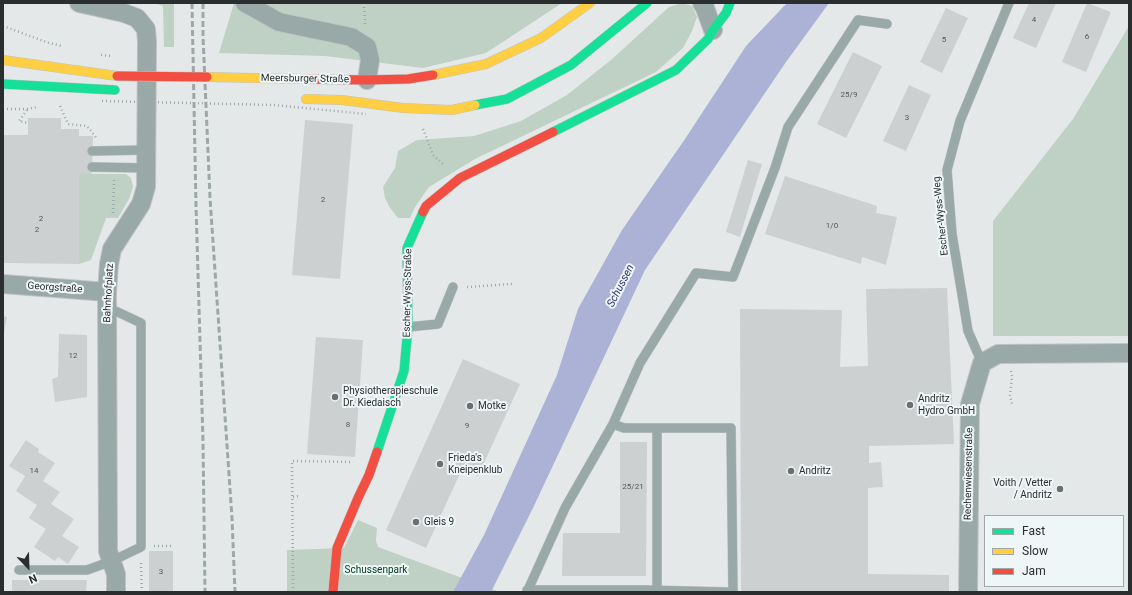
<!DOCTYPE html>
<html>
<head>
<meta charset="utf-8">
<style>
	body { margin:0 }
	#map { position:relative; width:1132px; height:595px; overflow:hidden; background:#e4e8e9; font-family:Roboto,sans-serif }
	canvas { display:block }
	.frame { position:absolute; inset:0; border:4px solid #2b2e2f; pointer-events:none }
	.legend { position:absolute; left:984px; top:515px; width:140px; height:72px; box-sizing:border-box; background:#eff6f8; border:1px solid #a1a6a8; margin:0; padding:5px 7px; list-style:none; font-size:12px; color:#2b2e2f }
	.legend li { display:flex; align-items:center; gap:8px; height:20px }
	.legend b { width:20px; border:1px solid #a1a6a8 }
	.north { position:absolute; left:8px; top:547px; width:40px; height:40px; -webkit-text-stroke:3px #eff6f8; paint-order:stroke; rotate:157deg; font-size:11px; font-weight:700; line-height:16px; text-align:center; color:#2b2e2f }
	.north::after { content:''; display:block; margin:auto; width:14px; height:18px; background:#2b2e2f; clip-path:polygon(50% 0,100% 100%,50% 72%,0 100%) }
</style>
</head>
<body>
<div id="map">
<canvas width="1132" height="595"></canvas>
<div class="frame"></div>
<ul class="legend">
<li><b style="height:5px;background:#16e098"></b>Fast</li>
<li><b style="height:5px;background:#ffcf43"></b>Slow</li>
<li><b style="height:5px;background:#f24e42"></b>Jam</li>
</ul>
<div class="north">N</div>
</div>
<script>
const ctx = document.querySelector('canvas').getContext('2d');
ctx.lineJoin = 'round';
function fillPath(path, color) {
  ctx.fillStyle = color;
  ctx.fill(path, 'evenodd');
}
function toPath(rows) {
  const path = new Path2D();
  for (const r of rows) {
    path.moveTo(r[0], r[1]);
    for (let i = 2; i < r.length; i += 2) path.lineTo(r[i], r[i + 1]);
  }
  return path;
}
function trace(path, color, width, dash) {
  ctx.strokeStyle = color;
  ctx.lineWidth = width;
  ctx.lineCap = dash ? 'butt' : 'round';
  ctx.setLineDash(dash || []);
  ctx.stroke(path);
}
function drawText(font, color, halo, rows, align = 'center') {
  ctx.font = font + ' Roboto,sans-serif';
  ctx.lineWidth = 4;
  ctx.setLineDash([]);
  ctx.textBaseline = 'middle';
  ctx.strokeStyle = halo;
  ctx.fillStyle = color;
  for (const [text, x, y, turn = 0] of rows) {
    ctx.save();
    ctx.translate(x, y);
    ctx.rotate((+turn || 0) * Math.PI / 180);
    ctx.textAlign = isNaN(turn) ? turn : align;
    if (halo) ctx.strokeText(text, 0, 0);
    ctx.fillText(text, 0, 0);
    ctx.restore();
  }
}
fillPath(toPath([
	[154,3,174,3,174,47,164,47,163,6],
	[234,3,562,3,486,53,423,68,325,56,219,53],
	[682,3,692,6,697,17,692,31,683,48,656,72,475,159,429,187,415,207,410,218,398,218,390,208,385,198,383,187,395,168,398,151,417,140,474,136,521,121,567,95,611,60,669,7],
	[1129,26,1129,336,993,336,993,221,1073,119],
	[79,174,126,174,131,178,133,187,129,199,118,218,106,218,91,260,79,264],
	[358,520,377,528,376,541,378,547,500,592,287,592,287,550,344,548]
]), '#bfd1c5');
fillPath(toPath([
	[787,3,829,3,786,62,645,270,532,510,491,592,453,592,484,535,557,375,578,309,622,230,685,139,746,46]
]), '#abb2d5');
fillPath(toPath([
	[1029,3,1056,3,1036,48,1013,38],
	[1087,3,1111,12,1086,72,1062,62],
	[946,8,968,18,942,73,920,62],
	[853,52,882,66,846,138,817,124],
	[909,85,931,95,906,151,883,141],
	[28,118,61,118,61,129,79,129,79,136,93,136,92,174,79,174,79,264,3,263,3,135,28,135],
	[305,120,353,124,340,279,292,275],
	[748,160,762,164,740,237,726,232],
	[785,176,877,206,876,213,897,217,886,265,862,257,861,264,765,234],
	[947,288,954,444,869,446,869,463,881,462,883,487,868,488,868,574,949,575,949,592,741,592,740,309,842,310,840,367,868,366,866,289],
	[3,316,7,317,4,333,3,333],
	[59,334,87,335,87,397,55,402,52,379,58,377],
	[316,337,363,340,355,457,307,454],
	[463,359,520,384,478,476,462,469,426,548,386,530],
	[26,440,39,449,38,452,55,463,43,481,60,492,51,504,74,519,62,536,79,547,68,564,58,557,55,561,34,547,46,529,29,518,37,505,16,491,25,476,9,466],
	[620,442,647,442,646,576,562,576,563,533,620,533],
	[149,551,173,551,173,592,149,592],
	[12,580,87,580,86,592,12,592]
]), '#cdd0d1');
const lane = toPath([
	[92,151,147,150],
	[92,167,147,168],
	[408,327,438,324,453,287],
	[982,363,968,331,952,234,947,170,960,121,1009,3],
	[613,424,624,428,731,428,733,592],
	[19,570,87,570,112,561,141,547,141,323,107,307],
	[527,590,646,590,727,592],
	[657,590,657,428],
	[527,592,565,508,613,424,640,363,696,273,733,277,775,168,788,127,858,20,887,24]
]);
const street = toPath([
	[79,3,124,13,137,18,146,29,147,42,146,187,141,204,112,249,109,264,107,292,108,551,116,574,116,592],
	[245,3,279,22,351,37,367,47,370,60,367,80],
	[702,3,705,8,713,30],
	[3,284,107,292],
	[968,592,970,404,982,363,998,354,1129,353]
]);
const fast = toPath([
	[3,84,115,90],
	[475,105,507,99,571,65,647,3],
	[553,132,676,70,708,39,713,30,726,13,730,3],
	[377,452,404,371,408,327,407,248,423,212]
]);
const slow = toPath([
	[3,60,117,76],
	[433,75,486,64,541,38,590,3],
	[306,99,342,100,403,108,452,110,475,105]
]);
const jam = toPath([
	[305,79,367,80,408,79,433,75],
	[423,212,426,206,460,178,553,132],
	[333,592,337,548,358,498,369,475,377,452]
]);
trace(lane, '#c0c2c3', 10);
trace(street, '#c0c2c3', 20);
trace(fast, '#c0c2c3', 10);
trace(slow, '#c0c2c3', 10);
trace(jam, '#c0c2c3', 10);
trace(toPath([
	[364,3,365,25],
	[3,26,49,43,62,46],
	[60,106,68,124,87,126,95,136,96,138],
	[3,109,27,109,38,107],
	[27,110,19,121,28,123],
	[423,129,433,155,444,165],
	[113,213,114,180],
	[467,287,512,284],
	[1011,371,1012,377,1010,395,1012,404],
	[293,497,299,496],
	[154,546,174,546],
	[141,563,142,592],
	[293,592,292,461,353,462]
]), '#9da8a8', 2.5, [1, 3]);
trace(lane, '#98a9a7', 9);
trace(street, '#98a9a7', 18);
trace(fast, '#16e098', 9);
trace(slow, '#ffcf43', 9);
trace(jam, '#f24e42', 9);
trace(toPath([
	[192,3,196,206,203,441,205,592],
	[203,3,203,36,210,198,232,518,235,592]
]), '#9ea7a7', 3, [6, 3]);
const slowBridge = toPath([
	[207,77,305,79]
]);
const jamBridge = toPath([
	[117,76,207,77]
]);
trace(slowBridge, '#c0c2c3', 10, []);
trace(jamBridge, '#c0c2c3', 10, []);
trace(toPath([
	[101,55,111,56],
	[102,101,274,105,366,114]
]), '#9da8a8', 2.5, [1, 3]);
trace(slowBridge, '#ffcf43', 9);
trace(jamBridge, '#f24e42', 9);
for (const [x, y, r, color] of [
	[335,397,4,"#6c6f70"],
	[910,405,4,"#6c6f70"],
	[470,406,4,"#6c6f70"],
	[440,464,4,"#6c6f70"],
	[791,471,4,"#6c6f70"],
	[1060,489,4,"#6c6f70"],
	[416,522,4,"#6c6f70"]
]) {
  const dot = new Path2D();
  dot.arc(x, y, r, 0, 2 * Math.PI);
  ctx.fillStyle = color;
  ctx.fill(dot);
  trace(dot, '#eff6f8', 1.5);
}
drawText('8px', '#545758', null, [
	["4",1034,20],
	["6",1087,37],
	["5",944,40],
	["25/9",849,95],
	["3",907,118],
	["2",323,200],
	["2",41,219],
	["1/0",832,226],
	["2",37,230],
	["12",73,356],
	["8",348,425],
	["9",467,426],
	["14",34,471],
	["25/21",633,487],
	["3",161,572]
]);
drawText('10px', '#2b2e2f', '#eff6f8', [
	["Meersburger Straße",305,79,1],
	["Escher-Wyss-Weg",941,216,-96],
	["Georgstraße",55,288,4],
	["Bahnhofplatz",109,293,-87],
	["Escher-Wyss-Straße",408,293,-89],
	["Rechenwiesenstraße",969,474,-89]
]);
drawText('10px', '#2b2e2f', '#eff6f8', [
	["Physiotherapieschule",343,391],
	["Dr. Kiedaisch",343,403],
	["Andritz",918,399],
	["Hydro GmbH",918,411],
	["Motke",478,406],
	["Frieda's",448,458],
	["Kneipenklub",448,470],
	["Andritz",799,471],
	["Voith / Vetter",1052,483,"right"],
	["/ Andritz",1052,495,"right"],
	["Gleis 9",424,522]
], 'left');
drawText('10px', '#01401e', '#eff6f8', [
	["Schussenpark",376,570]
]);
drawText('italic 11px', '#2d316f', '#eff6f8', [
	["Schussen",621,286,-63]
]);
</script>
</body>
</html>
